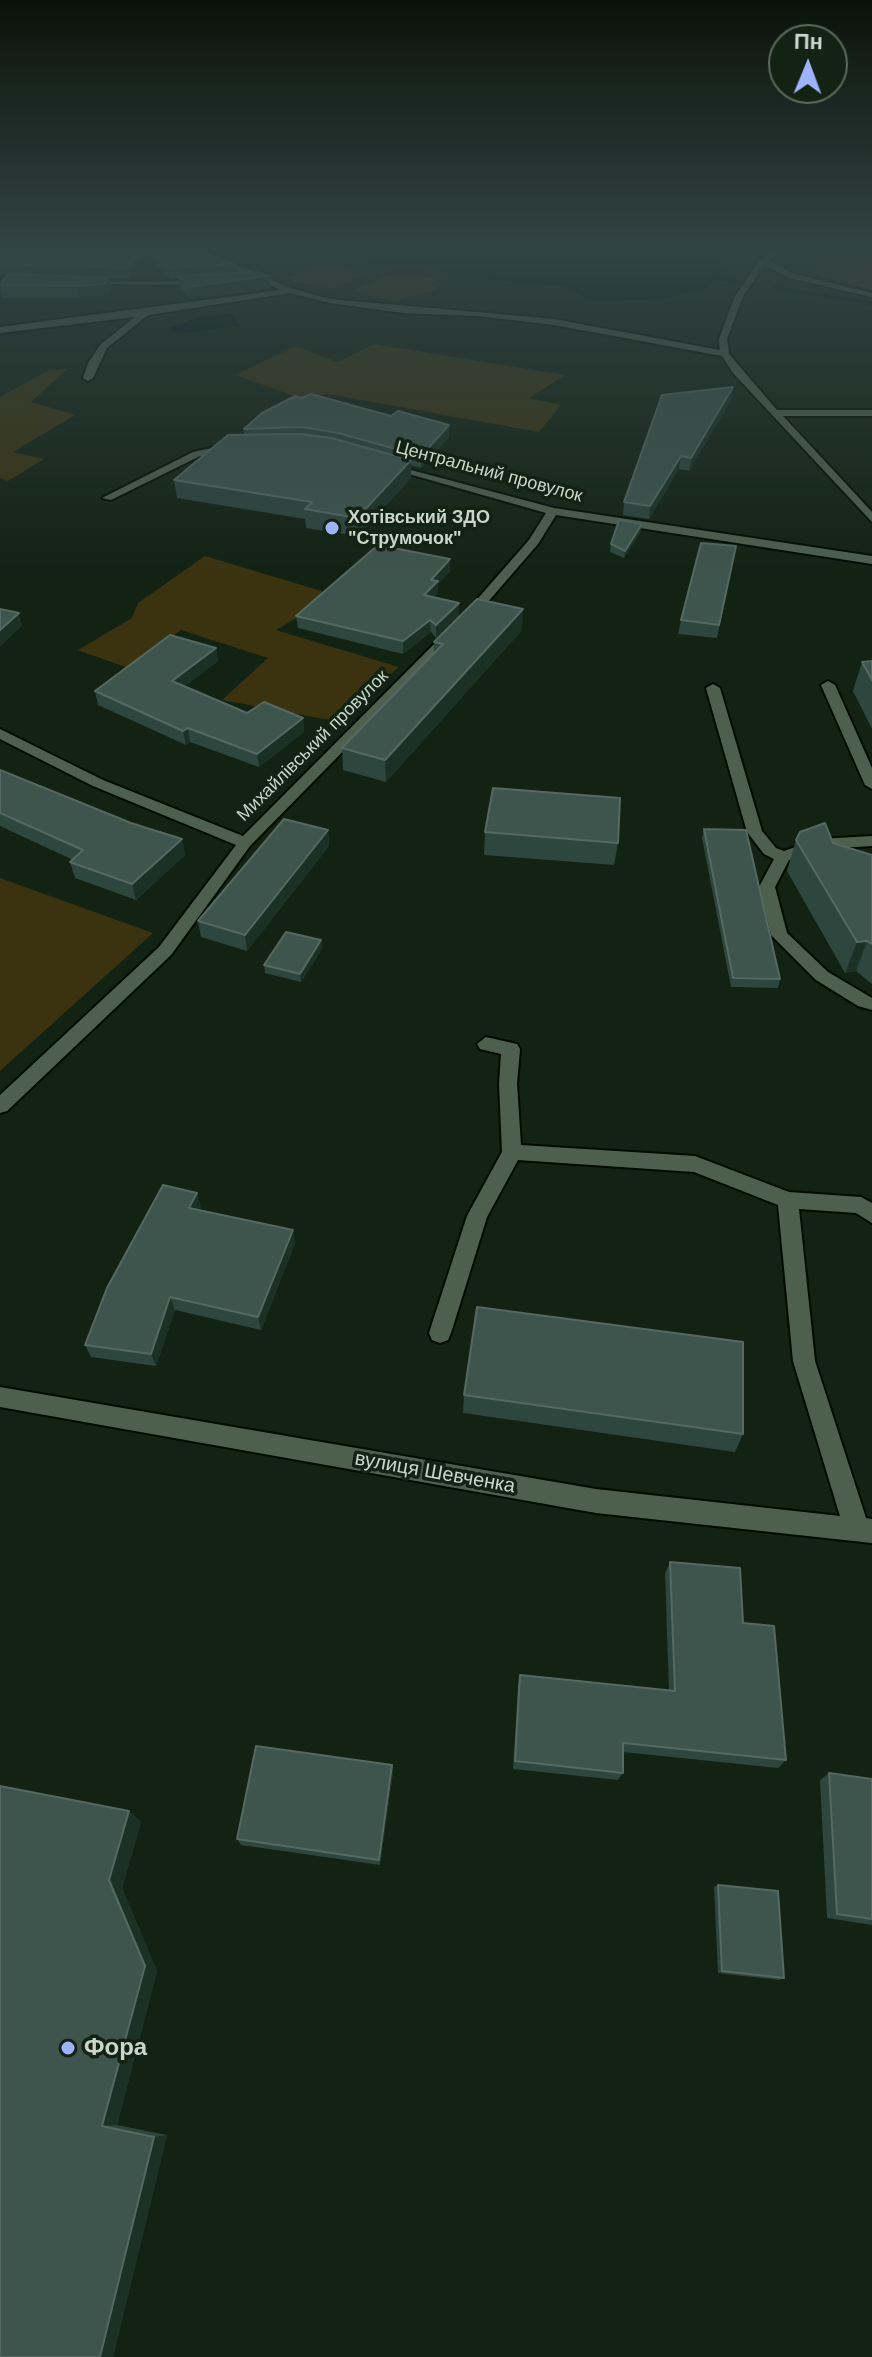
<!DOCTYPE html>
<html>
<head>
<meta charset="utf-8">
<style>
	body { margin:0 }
	#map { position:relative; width:872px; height:2357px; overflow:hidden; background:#122213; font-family:Arial,sans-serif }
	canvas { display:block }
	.north { position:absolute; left:768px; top:24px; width:80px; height:80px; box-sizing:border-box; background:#122213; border:2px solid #5c6a5d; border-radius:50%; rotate:1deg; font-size:22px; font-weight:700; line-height:32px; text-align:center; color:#cbd5cb }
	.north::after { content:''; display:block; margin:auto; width:28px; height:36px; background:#9fb3fd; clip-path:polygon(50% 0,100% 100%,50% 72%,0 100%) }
</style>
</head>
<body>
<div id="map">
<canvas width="872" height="2357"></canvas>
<div class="north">Пн</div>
</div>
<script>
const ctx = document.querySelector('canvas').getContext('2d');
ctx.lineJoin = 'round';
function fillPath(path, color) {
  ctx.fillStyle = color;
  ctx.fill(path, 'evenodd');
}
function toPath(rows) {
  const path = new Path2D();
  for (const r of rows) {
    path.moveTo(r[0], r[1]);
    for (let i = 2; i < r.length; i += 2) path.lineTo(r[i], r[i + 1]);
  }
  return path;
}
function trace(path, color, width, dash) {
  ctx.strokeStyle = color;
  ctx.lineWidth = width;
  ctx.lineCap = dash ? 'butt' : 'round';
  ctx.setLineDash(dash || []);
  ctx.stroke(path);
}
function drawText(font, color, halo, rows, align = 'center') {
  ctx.font = font + ' Arial,sans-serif';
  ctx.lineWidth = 7;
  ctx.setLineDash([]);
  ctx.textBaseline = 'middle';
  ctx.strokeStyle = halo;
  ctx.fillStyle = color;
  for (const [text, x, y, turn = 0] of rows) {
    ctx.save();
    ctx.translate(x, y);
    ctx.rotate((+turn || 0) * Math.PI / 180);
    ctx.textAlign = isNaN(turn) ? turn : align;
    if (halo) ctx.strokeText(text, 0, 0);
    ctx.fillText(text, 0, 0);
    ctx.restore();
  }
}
fillPath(toPath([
	[815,257,872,261,872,290,823,277,815,272],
	[325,266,368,273,330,289,285,278],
	[420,275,442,282,436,290,395,301,353,291,386,276],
	[374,344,565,375,529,398,561,405,539,432,328,394,303,399,235,375,296,346,337,362],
	[67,369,31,402,75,415,13,452,44,459,8,481,0,478,0,397,49,370],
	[205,556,335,595,276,630,399,667,335,721,222,700,268,658,181,630,128,668,78,650,132,618,138,603],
	[0,878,153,933,0,1071]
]), '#3b3310');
fillPath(toPath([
	[254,247,702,247,721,254,735,265,705,289,660,299,596,302,564,286,470,278,435,270,400,274,351,259,283,259],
	[232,313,240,326,178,334,168,328,199,317]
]), '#000e0f');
fillPath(toPath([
	[702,274,734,279,737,281,734,283,700,277,702,274],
	[773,286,872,301,872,305,771,289,773,286],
	[63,323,65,326,0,337,1,333,63,323]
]), '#000e0f');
const minor = toPath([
	[171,247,184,247,227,260,293,289,330,299,554,319,720,350,719,339,735,296,761,259,779,247,788,247,769,261,795,274,872,293,872,297,789,278,765,265,743,296,727,339,729,354,777,410,872,410,872,416,783,416,872,512,872,522,733,373,722,356,554,325,478,316,403,313,330,303,290,293,148,315,107,348,93,378,88,381,83,378,88,363,101,344,135,317,0,333,0,327,281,290,221,264,171,247],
	[204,281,207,285,80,284,84,282,204,281],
	[236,443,241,446,240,448,200,456,111,500,102,498,193,452,236,443],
	[381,462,554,508,872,556,872,564,556,515,538,544,474,618,250,846,171,955,7,1111,0,1113,0,1095,159,947,236,845,93,786,0,739,0,729,103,780,243,836,466,612,529,540,546,513,381,466,381,462],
	[828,681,835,685,872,768,872,789,865,785,821,685,828,681],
	[713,684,720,688,762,831,776,848,784,851,819,839,872,836,872,846,821,849,789,860,775,887,787,933,828,972,872,998,872,1010,858,1006,816,980,771,935,759,887,774,859,764,854,747,832,706,688,713,684],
	[486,1037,517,1044,520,1049,517,1084,521,1145,695,1156,789,1192,861,1197,872,1203,872,1223,856,1213,799,1209,815,1361,866,1518,872,1519,872,1543,596,1513,0,1407,0,1387,596,1489,840,1516,793,1361,778,1205,694,1172,518,1160,487,1217,451,1333,448,1340,440,1343,432,1340,429,1333,467,1216,502,1152,499,1084,501,1054,480,1049,477,1044,486,1037]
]);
trace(minor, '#010b02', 4);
fillPath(minor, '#4d604e');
fillPath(toPath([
	[0,247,190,247,234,264,235,273,270,288,191,299,180,288,179,278,171,279,145,253,130,279,108,278,110,290,107,296,79,298,2,298,0,284,8,275,0,274],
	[733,387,731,400,689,471,679,469,649,519,623,515,624,502],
	[262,413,449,437,421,468,411,465,411,478,358,536,306,528,305,519,177,498,174,480,244,435,244,429],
	[641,531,624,558,610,552,611,544],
	[736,546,717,638,678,634,681,620],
	[450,559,450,571,438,584,438,593,434,597,459,615,436,638,431,632,403,654,298,628,296,616],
	[522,630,386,782,343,770,342,748,434,653,434,642],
	[216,648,218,661,185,686,247,713,303,718,304,732,259,767,190,742,186,745,98,705,95,691],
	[872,661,872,729,853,691,862,662],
	[0,770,131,823,182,839,185,855,136,900,75,878,70,862,73,860,0,826],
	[704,829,780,979,778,988,731,987,702,838],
	[328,830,329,846,247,951,201,937,198,921],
	[485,832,618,843,614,865,484,855],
	[796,840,833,843,872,855,872,984,856,971,845,973,787,871],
	[321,940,322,949,301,982,265,973,264,965],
	[201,1207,199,1210,295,1243,261,1330,175,1310,156,1366,91,1357,85,1345],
	[464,1395,743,1434,735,1452,463,1413],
	[670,1562,743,1623,786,1760,778,1768,623,1752,623,1773,618,1780,513,1769,518,1685,520,1675,669,1691,665,1573],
	[392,1765,393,1772,380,1865,241,1845,237,1839],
	[829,1773,872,1779,872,1925,827,1918,820,1780],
	[129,1811,141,1822,122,1888,157,1971,117,2125,167,2135,113,2357,0,2357],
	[718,1885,784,1978,779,1980,718,1973,714,1887]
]), '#2d463e');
fillPath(toPath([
	[141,247,144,247,145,253,130,279,129,268],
	[268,276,270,288,191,299,189,287],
	[108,278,110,290,107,296,79,298,77,286],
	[733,387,731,400,689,471,691,458],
	[449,425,449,437,421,468,421,456],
	[681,456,679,469,649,519,650,506],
	[411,460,411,478,358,536,357,518],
	[642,524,641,531,624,558,625,551],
	[450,559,450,571,438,584,438,593,425,607,424,595,431,580],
	[459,603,459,615,436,638,436,625],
	[523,609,522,630,386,782,385,760],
	[19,613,22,626,0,647,0,630],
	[430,620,431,632,403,654,403,641],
	[216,648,218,661,175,694,172,681],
	[303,718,304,732,259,767,257,754],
	[188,728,190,742,186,745,183,731],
	[328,830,329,846,247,951,245,935],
	[182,839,185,855,136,900,132,884],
	[321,940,322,949,301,982,300,974],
	[867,941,856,971,845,973,857,942],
	[197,1193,201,1207,193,1222,189,1208],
	[293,1230,295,1243,261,1330,258,1317],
	[170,1297,175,1310,156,1366,151,1354],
	[392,1765,393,1772,380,1865,379,1860],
	[129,1811,141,1822,122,1888,157,1971,117,2125,102,2126,109,1880],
	[167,2135,113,2357,100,2357,154,2137]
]), '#1b3126');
const building = toPath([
	[0,247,141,247,129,268,0,264,0,247],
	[149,247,190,247,234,264,169,268,149,247],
	[257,272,268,276,189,287,178,276,257,272],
	[8,274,108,278,105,284,77,286,0,285,8,274],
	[733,387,691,458,681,456,650,506,624,502,662,395,733,387],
	[311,394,391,416,398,411,449,425,421,456,338,433,302,427,244,429,262,413,295,396,302,398,311,394],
	[300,434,331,438,411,460,357,518,305,509,312,502,174,480,228,435,300,434],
	[619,520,642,524,625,551,611,544,619,520],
	[701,543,736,546,719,625,681,620,701,543],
	[378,545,450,559,431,580,438,581,424,595,459,603,436,625,430,620,403,641,296,616,378,545],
	[477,599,523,609,385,760,342,748,443,644,434,642,477,599],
	[0,609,19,613,0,630,0,609],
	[170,635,216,648,172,681,247,713,264,702,303,718,257,754,188,728,183,731,95,691,170,635],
	[872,661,872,680,862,662,872,661],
	[0,770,131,823,182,839,132,884,70,862,83,850,0,813,0,770],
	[493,788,620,798,618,843,485,832,493,788],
	[284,819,328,830,245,935,198,921,284,819],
	[825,823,833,843,872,855,872,944,867,941,857,942,796,840,800,832,825,823],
	[704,829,746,830,780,979,733,978,704,829],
	[286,932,321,940,300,974,264,965,286,932],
	[163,1185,197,1193,189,1208,293,1230,258,1317,170,1297,151,1354,85,1345,107,1288,163,1185],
	[477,1307,743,1342,743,1434,464,1395,477,1307],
	[670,1562,740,1568,743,1623,774,1626,786,1760,623,1743,623,1773,515,1761,520,1675,675,1691,670,1562],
	[256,1746,392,1765,379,1860,237,1839,256,1746],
	[829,1773,872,1779,872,1919,837,1914,829,1773],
	[0,1786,129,1811,109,1880,145,1966,102,2126,154,2137,100,2357,0,2357,0,1786],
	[718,1885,778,1891,784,1978,722,1971,718,1885]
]);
fillPath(building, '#3e554d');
trace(building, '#546961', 2);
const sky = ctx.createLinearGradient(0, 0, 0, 577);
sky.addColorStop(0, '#0a130a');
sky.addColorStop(0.43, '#344');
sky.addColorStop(1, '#33444400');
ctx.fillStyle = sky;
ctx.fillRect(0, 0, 872, 577);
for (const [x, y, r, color] of [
	[332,528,8,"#9fb3fd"],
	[68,2048,8,"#9fb3fd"]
]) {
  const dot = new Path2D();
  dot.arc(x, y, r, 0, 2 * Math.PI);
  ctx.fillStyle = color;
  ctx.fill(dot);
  trace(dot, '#122213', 3);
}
drawText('18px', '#cbd5cb', '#122213', [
	["Центральний провулок",489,472,15],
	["Михайлівський провулок",313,746,-45]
]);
drawText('bold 18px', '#cbd5cb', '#122213', [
	["Хотівський ЗДО",348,518],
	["\"Струмочок\"",348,539]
], 'left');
drawText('20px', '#cbd5cb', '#122213', [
	["вулиця Шевченка",435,1473,10]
]);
drawText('bold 24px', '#cbd5cb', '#122213', [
	["Фора",84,2048]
], 'left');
</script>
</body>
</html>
